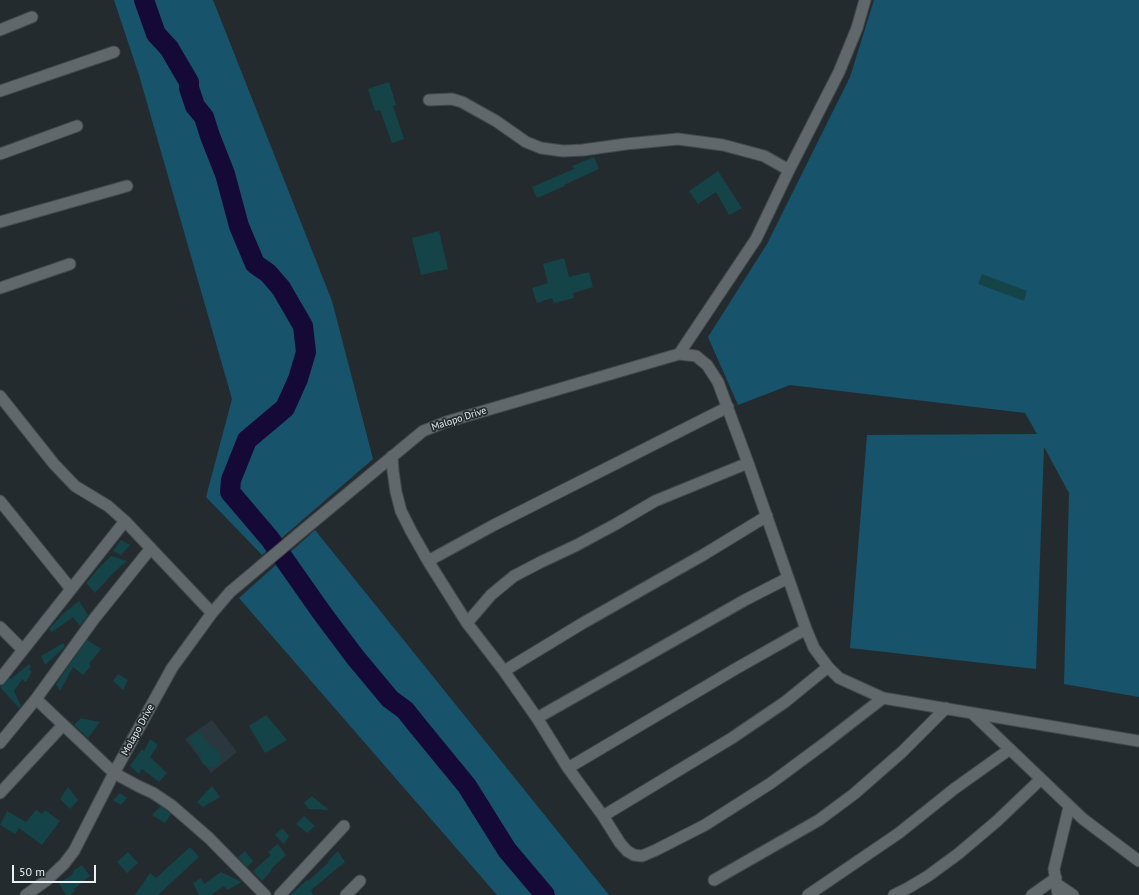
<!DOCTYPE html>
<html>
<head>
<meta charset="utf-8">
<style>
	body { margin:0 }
	#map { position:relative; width:1139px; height:895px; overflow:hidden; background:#242b2f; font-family:"PT Sans",sans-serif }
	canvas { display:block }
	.scale { position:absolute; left:12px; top:865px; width:84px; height:18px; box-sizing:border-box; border:2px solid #eaeff1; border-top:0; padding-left:5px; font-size:12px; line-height:14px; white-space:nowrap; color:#eaeff1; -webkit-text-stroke:3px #242b2f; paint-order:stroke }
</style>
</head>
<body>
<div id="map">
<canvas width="1139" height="895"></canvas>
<div class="scale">50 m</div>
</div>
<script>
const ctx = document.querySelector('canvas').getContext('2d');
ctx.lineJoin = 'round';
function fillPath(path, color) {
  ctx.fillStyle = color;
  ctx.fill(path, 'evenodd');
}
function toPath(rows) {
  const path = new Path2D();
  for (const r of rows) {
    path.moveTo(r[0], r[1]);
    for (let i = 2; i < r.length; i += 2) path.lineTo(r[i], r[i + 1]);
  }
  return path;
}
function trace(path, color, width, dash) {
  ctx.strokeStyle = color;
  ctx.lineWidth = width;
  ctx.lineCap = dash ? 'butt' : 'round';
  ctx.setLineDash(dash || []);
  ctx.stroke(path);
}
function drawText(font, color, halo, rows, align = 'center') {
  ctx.font = font + ' "PT Sans",sans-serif';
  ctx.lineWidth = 3.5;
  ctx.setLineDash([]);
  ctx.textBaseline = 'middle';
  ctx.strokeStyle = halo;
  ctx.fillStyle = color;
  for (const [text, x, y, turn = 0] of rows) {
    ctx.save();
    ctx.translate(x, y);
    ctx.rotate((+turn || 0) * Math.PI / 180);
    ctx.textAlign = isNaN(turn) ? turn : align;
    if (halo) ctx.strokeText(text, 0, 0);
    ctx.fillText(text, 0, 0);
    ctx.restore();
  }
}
fillPath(toPath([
	[212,720,237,752,211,773,185,739]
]), '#2a373e');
fillPath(toPath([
	[114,0,213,0,332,301,373,459,262,555,206,497,232,399,139,75],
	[874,0,1139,0,1139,697,1064,684,1069,493,1044,447,1036,669,850,648,867,435,1037,434,1025,413,790,385,738,405,708,337,767,244,850,77],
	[315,530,609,895,497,895,239,598]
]), '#18536c');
trace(toPath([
	[144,0,156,34,169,48,189,82,189,88,195,106,204,117,210,136,225,174,239,226,255,264,268,273,281,288,303,326,306,352,298,379,285,408,247,440,231,480,230,492,270,539,322,613,355,657,390,699,405,710,417,725,467,786,507,850,545,895]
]), '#140937', 20);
fillPath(toPath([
	[389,82,396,105,393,106,404,139,392,143,380,110,375,111,368,89],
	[594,157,599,169,564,185,565,186,537,198,532,187,574,169,572,166],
	[718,171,742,208,729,215,716,192,698,204,689,191],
	[439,231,448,269,421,275,412,238],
	[564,258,569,277,589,272,593,287,573,293,574,298,554,303,552,298,537,303,532,288,548,283,543,264],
	[982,274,1027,291,1024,301,978,284],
	[121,540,130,545,121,555,113,551],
	[111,556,127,561,114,572,95,593,86,583,98,569],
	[79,601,88,615,80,626,73,617,52,632,49,629,64,613],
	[87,640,101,649,89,664,91,666,83,675,73,667,60,691,56,684],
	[63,643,65,646,63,649,45,665,41,656],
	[29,664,31,666,29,669,32,672,26,682,22,679,14,691,21,706,19,708,0,687,10,678,11,679],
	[118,674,128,680,123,690,113,681],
	[266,715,287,740,265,753,249,726],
	[81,718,100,722,88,738,74,725],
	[199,731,211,747,217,749,220,753,221,759,219,764,214,767,208,767,203,764,200,759,201,756,188,739],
	[150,739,158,745,150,757,167,773,159,782,142,769,139,774,130,766,142,749,144,751],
	[212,786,220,797,203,807,197,802],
	[68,787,78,800,70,809,60,799],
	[120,793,127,798,121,805,113,800],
	[312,796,329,810,309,809,304,803],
	[161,806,171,814,165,823,152,815],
	[36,810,42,814,45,810,60,821,42,845,19,828,15,834,0,825,7,811,26,822],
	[304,816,315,826,307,833,296,824],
	[282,828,289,836,284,844,275,835],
	[278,844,286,855,271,869,272,870,262,881,253,871,271,855,268,852],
	[190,847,199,857,158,895,135,895,150,873,156,878],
	[245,851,253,861,247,867,238,857],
	[338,851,345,862,311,890,313,895,290,895,307,880,308,881,329,862,328,861],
	[128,852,138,863,127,873,117,862],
	[82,865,90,876,74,889,75,891,70,895,66,895,59,883,72,875,74,870],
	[221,872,242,882,227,890,224,886,211,895,199,895,193,883,201,878,204,884]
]), '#144447');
const minor = toPath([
	[0,30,32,17],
	[0,91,114,52],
	[429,100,452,99,462,102,496,121,526,142,541,148,563,151,583,150,626,144,678,139,723,145,764,156,789,170],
	[0,154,77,126],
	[0,222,127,186],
	[0,288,70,264],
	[679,354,756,239,789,170,839,72,857,28,865,0],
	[0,396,54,464,75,486,108,506,125,521,212,613],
	[392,456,393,471,396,492,401,511,411,531,428,561],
	[0,501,71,589],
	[767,516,703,555,583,623,504,671,537,718,568,768,603,816,620,843,627,851,634,855,642,856,656,850,705,825,771,783,825,743,883,698],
	[151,548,94,619,36,699,114,773,138,786,153,793,171,805,209,838,265,895],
	[467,623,491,595,514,576,541,562,577,545,616,524,655,501,748,463],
	[0,627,23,650],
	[504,671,467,623,428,561,494,525,728,407],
	[0,679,125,521],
	[972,713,1083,819,1139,861],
	[537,718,745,600,788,578],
	[0,743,36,699],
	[568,768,737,668,806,629],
	[0,793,63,725],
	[603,816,732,738,785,702,828,667],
	[714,880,819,820,854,794,902,752,946,708],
	[1057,884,1073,895],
	[26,895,47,880,64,864,74,851,114,773,172,668,212,613,230,592,300,533,423,431,446,422,679,354,696,356,707,365,718,382,748,463,806,629,814,648,828,667,839,678,883,698,1139,741],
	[280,895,344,826],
	[346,895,360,881],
	[808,895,899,833,954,789,1010,749],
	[894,895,908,888,928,876,958,854,997,821,1041,779],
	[1032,895,1056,878],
	[1058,895,1054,869,1069,807]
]);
trace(minor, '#42494b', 13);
trace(minor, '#60686c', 11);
drawText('10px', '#eaeff1', '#242b2f', [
	["Malopo Drive",459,419,-18],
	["Molapo Drive",138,730,-61]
]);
</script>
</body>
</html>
